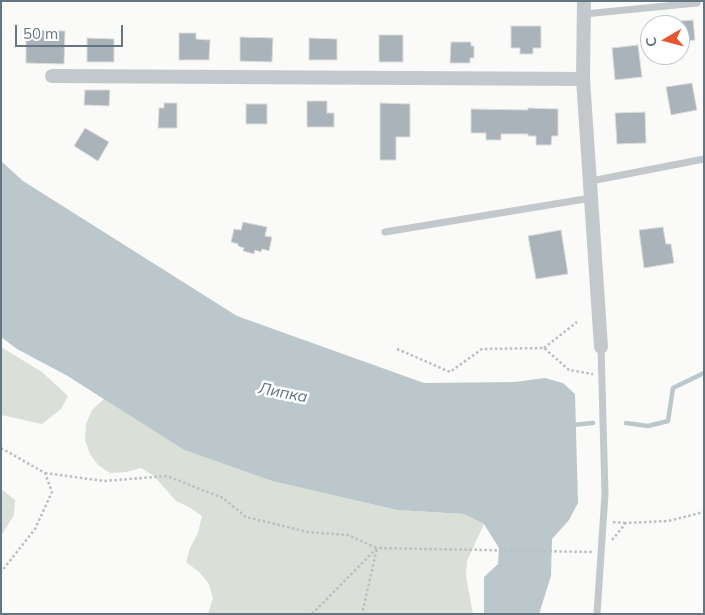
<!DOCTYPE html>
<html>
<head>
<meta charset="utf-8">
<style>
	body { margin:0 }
	#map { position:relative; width:705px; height:615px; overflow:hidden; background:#fafaf8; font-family:Mulish,sans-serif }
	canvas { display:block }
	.frame { position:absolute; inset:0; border:2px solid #657683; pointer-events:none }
	.north { position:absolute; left:640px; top:15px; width:50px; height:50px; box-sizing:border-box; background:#fff; border:1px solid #c1c8cd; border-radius:50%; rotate:262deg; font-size:14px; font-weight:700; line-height:20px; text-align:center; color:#657683 }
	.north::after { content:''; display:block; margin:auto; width:18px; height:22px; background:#e4572e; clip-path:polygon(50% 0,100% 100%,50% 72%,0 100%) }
	.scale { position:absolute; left:15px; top:25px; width:108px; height:22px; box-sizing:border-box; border:2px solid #657683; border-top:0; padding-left:6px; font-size:15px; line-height:18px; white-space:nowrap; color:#657683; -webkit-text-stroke:4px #fff; paint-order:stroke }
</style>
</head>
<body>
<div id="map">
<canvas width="705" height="615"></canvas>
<div class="frame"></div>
<div class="north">С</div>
<div class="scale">50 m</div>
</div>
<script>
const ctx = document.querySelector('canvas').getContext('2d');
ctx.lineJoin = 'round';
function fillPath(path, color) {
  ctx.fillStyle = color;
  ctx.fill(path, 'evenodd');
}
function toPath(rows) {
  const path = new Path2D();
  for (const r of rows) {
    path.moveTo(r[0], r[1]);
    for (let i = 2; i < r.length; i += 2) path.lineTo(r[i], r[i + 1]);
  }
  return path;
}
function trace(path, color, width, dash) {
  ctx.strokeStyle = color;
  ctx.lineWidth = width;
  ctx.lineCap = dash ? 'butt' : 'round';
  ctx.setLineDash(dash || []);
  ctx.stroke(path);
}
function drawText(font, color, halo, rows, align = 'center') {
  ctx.font = font + ' Mulish,sans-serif';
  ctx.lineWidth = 5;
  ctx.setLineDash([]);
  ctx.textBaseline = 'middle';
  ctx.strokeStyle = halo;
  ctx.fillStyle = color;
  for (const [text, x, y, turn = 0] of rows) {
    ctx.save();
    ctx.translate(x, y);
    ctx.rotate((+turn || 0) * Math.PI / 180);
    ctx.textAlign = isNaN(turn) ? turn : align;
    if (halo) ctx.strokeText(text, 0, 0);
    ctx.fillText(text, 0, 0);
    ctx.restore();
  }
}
fillPath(toPath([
	[1,347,42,372,68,396,61,409,42,424,1,415],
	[104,399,184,450,272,481,397,510,464,514,484,524,467,561,466,576,473,614,208,614,213,598,209,584,199,572,186,562,190,548,198,533,202,516,189,507,176,501,154,476,141,468,126,472,110,473,98,465,90,454,85,440,86,424,92,410],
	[1,489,15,500,14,515,1,536]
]), '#dadfd7');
fillPath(toPath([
	[1,161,23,181,237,316,424,383,515,382,545,378,563,383,575,394,578,503,569,520,552,539,551,576,539,614,484,614,484,577,498,564,499,548,484,524,464,514,397,510,272,481,184,450,66,375,17,349,1,337]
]), '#bbc7cb');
trace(toPath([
	[626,423,648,426,668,421,673,388,704,373],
	[572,425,593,423]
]), '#bbc7cb', 4.5);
const building = toPath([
	[693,20,695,40,680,42,680,21,693,20],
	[511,26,541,26,541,48,533,48,533,54,520,54,520,48,511,48,511,26],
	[26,30,65,31,64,64,26,63,26,30],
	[179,33,196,33,196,39,210,40,209,60,179,60,179,33],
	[379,35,403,35,403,62,379,62,379,35],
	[240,37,273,38,272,62,240,61,240,37],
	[87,38,114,39,114,62,87,62,87,38],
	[309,38,337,39,337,60,309,60,309,38],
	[451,42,471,42,471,46,474,46,474,58,470,58,470,63,450,63,451,42],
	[638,45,642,77,615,80,612,48,638,45],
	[692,83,697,110,671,115,666,87,692,83],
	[85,90,110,90,109,106,84,105,85,90],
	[307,101,327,101,327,113,334,113,334,127,307,127,307,101],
	[164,103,177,103,177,128,158,128,159,108,164,108,164,103],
	[380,103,410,104,410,137,396,137,396,160,380,160,380,103],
	[246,104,267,104,267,124,246,124,246,104],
	[528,108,558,109,558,136,552,136,551,145,536,145,536,136,528,136,528,134,501,134,501,140,486,140,486,133,471,133,471,109,528,110,528,108],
	[645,112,646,143,617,144,615,113,645,112],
	[85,128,109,142,98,161,74,146,85,128],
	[243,222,267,227,265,236,272,237,269,251,262,249,261,252,255,250,254,254,243,251,244,248,238,246,238,244,231,242,234,229,241,230,243,222],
	[663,227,666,244,671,244,674,263,644,268,639,230,663,227],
	[561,230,568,274,536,279,528,236,561,230]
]);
fillPath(building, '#aab3b9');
trace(building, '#dcdcda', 1);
trace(toPath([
	[544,348,577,322],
	[397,349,450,372,482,349,544,348,569,370,593,374],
	[1,448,45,473,52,492,35,529,1,572],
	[45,473,104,481,167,476,223,498,246,517,308,532,348,535,377,548,362,614],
	[613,522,626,523],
	[612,540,626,523,668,521,704,512],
	[312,614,377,548,592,552]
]), '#bbbfc2', 2.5, [2.5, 2.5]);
trace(toPath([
	[584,14,697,3],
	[591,181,704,159],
	[385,232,591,198],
	[597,614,605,494,601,347]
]), '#c3c8cc', 7);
trace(toPath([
	[584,1,583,79,601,347],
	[52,76,583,79]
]), '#c3c8cc', 14);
drawText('italic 16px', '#60757c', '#fff', [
	["Липка",283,393,11]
]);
</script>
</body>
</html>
